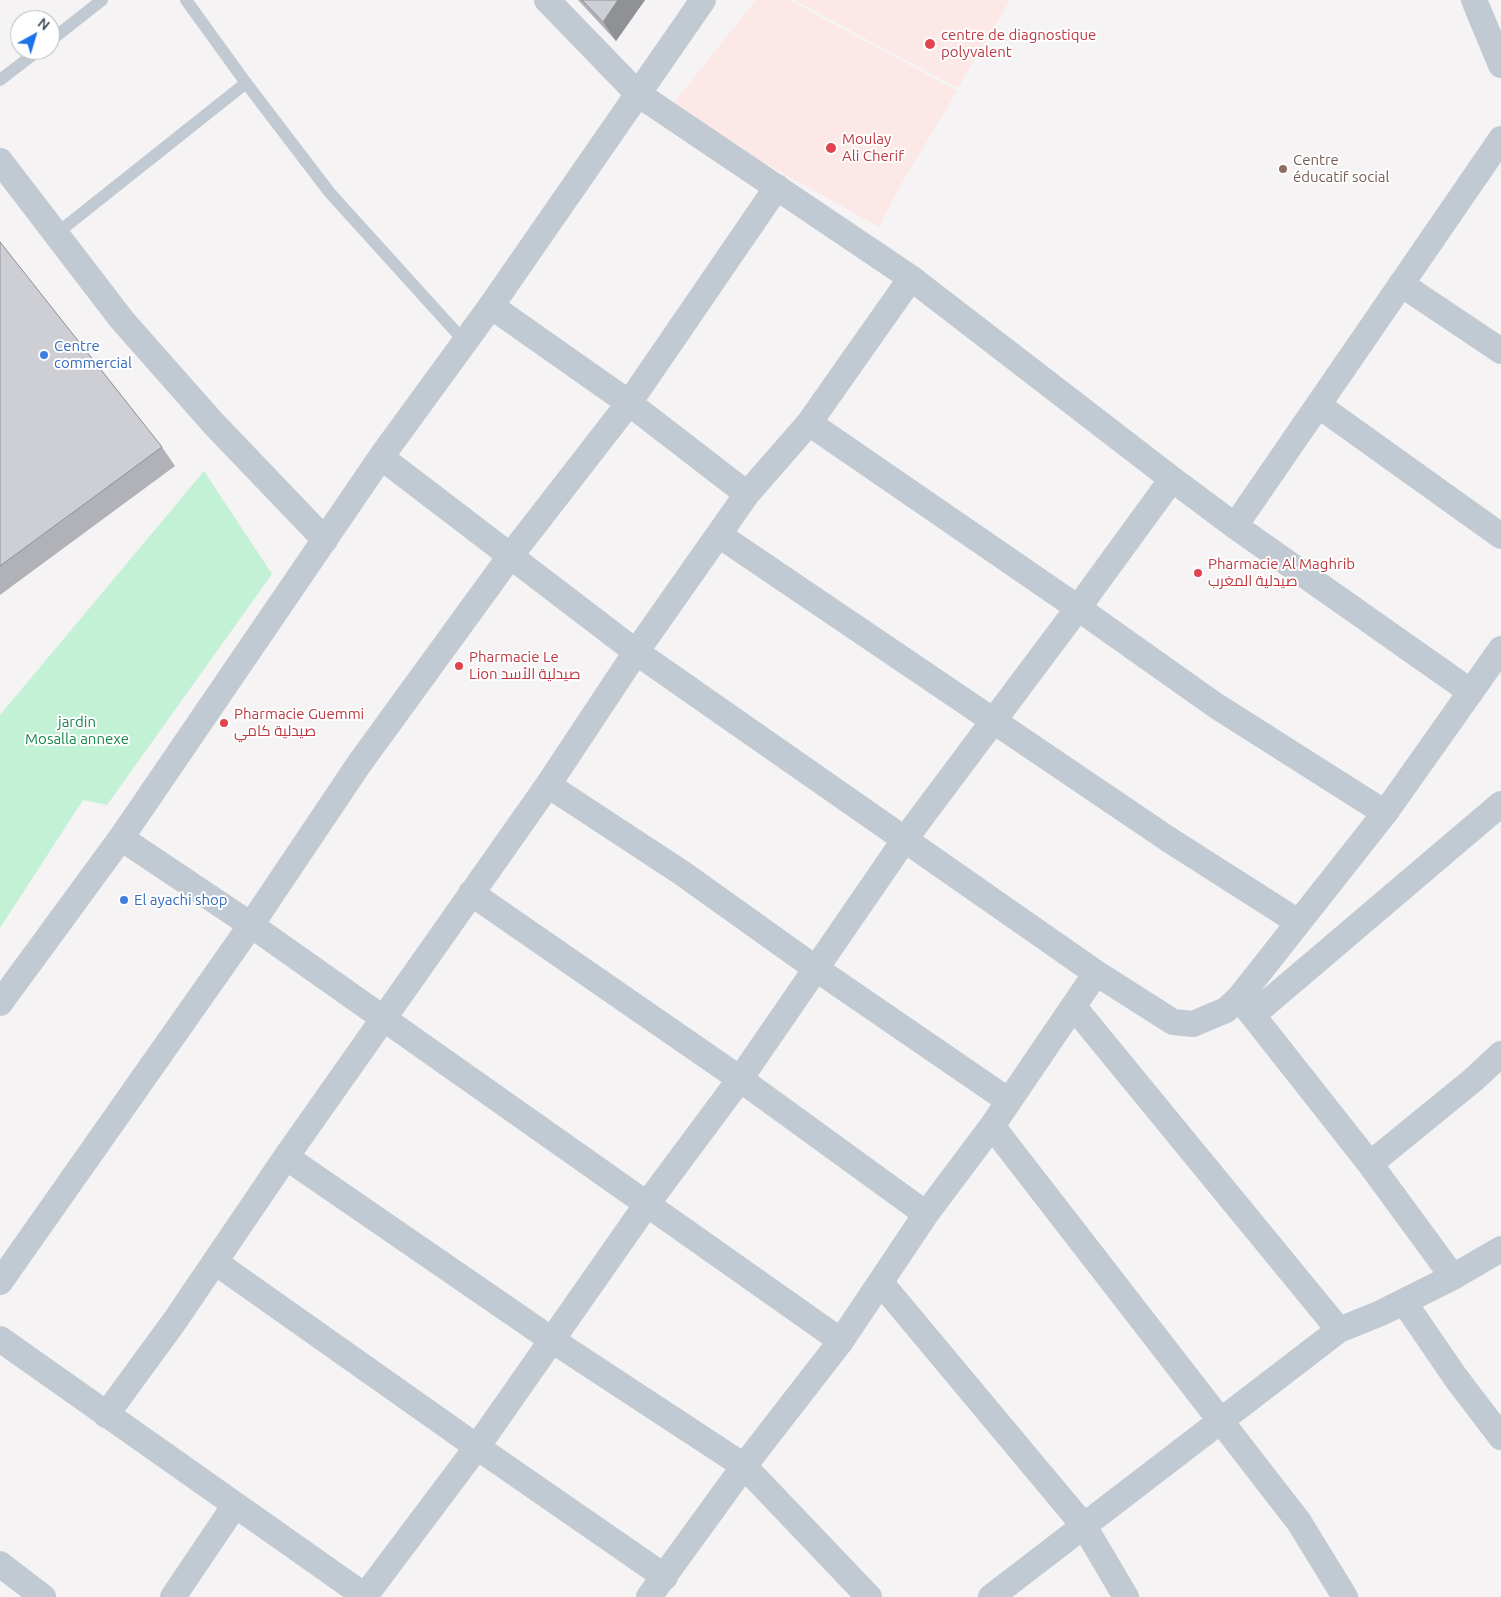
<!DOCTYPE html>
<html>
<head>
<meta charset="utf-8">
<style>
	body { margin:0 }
	#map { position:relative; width:1501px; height:1597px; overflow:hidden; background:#f5f3f3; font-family:Ubuntu,sans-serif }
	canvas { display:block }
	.north { position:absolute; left:10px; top:10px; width:50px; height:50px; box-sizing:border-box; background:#fff; border:1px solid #b7bbc0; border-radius:50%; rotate:39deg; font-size:14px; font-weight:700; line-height:20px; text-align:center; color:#4a5661 }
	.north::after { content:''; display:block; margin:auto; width:18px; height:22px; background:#1a73e8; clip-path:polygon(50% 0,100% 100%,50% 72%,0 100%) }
</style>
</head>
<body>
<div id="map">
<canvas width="1501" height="1597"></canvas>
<div class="north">N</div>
</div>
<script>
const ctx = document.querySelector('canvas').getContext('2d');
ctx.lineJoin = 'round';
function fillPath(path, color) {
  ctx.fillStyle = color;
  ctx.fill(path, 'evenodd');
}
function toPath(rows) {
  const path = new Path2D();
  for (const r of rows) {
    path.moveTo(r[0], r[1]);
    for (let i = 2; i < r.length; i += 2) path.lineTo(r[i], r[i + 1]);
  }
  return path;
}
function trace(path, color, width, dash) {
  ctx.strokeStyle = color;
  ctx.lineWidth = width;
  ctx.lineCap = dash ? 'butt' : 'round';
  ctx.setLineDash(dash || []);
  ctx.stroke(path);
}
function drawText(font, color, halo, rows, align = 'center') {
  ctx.font = font + ' Ubuntu,Cairo,sans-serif';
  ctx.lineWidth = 4;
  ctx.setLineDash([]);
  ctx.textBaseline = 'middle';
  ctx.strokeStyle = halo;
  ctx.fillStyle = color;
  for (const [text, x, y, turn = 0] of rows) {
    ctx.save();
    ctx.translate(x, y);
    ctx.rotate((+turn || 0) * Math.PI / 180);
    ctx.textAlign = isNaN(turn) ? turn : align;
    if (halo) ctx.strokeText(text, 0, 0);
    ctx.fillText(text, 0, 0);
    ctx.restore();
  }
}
fillPath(toPath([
	[756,0,789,0,957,91,900,186,879,227,669,109],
	[794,0,1010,0,958,88]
]), '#fce8e6');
fillPath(toPath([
	[204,471,272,574,107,805,83,800,0,928,0,715]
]), '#c3f1d5');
trace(toPath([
	[186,0,246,83,330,193,465,342],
	[50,41,102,0],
	[0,80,39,50],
	[56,234,246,83]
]), '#c1cad2', 12);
trace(toPath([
	[547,0,638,94,911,278,1172,479,1235,526,1471,692],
	[1474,0,1501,65],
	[0,161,122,320,213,423,325,540],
	[1401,284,1501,351],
	[491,306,629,403,747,494],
	[1318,405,1501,536],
	[809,423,1078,608,1215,705,1385,813],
	[381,457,636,652,1096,973],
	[1235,526,1501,139],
	[719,535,1168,839,1298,922],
	[548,785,682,873,815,968,1009,1101],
	[121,838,251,925,841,1341],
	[471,893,740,1079,926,1214],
	[1239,998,1370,1164,1453,1277],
	[0,1003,121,838,381,457,491,306,703,0],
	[1074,1007,1339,1330],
	[1254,1014,1501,804],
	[992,1126,1299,1522,1345,1597],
	[286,1157,552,1340,744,1466,869,1597],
	[1370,1164,1473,1080,1501,1054],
	[215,1262,477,1447,665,1577],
	[0,1282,251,925,359,764,511,555,629,403,777,187],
	[881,1283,1084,1526,1126,1597],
	[1404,1302,1456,1378,1501,1437],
	[0,1339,366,1597],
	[106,1415,174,1322,286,1157,548,785,636,652,747,494,809,423,911,278],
	[0,1564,43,1597],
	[365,1596,477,1447,647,1204,740,1079,905,839,1078,608,1172,479],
	[173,1597,235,1505],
	[649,1597,744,1466,841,1341,926,1214,992,1126,1096,973,1173,1022,1193,1024,1226,1010,1239,998,1385,813,1501,649],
	[991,1597,1339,1330,1381,1313,1453,1277,1501,1249]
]), '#c1cad2', 26);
fillPath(toPath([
	[578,0,645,0,616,41],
	[0,242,162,447,175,466,0,595]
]), '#b0b2b7');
fillPath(toPath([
	[618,0,645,0,616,41,603,22]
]), '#909195');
const building = toPath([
	[582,0,618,0,603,22,582,0],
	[0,242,162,447,0,566,0,242]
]);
fillPath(building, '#cdcfd5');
trace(building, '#909195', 1);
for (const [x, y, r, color] of [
	[930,44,6,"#e0444e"],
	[831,148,6,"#e0444e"],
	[1283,169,5,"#8d6e63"],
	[44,355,5,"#3f7fe0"],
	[1198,573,5,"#e0444e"],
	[459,666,5,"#e0444e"],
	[224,723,5,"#e0444e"],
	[124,900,5,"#3f7fe0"]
]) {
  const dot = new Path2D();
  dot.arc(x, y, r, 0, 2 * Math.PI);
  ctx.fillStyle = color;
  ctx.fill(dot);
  trace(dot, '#fff', 2);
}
drawText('15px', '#be3a42', '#fff', [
	["centre de diagnostique",941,35],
	["polyvalent",941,52],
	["Moulay",842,139],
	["Ali Cherif",842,156],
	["Pharmacie Al Maghrib",1208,564],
	["صيدلية المغرب",1208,581],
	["Pharmacie Le",469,657],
	["Lion صيدلية الأسد",469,674],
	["Pharmacie Guemmi",234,714],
	["صيدلية كامي",234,731]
], 'left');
drawText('15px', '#785e54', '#fff', [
	["Centre",1293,160],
	["éducatif social",1293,177]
], 'left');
drawText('15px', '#366cbe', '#fff', [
	["Centre",54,346],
	["commercial",54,363],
	["El ayachi shop",134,900]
], 'left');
drawText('15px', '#17864f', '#fff', [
	["jardin",77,722],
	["Mosalla annexe",77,739]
]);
</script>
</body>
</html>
